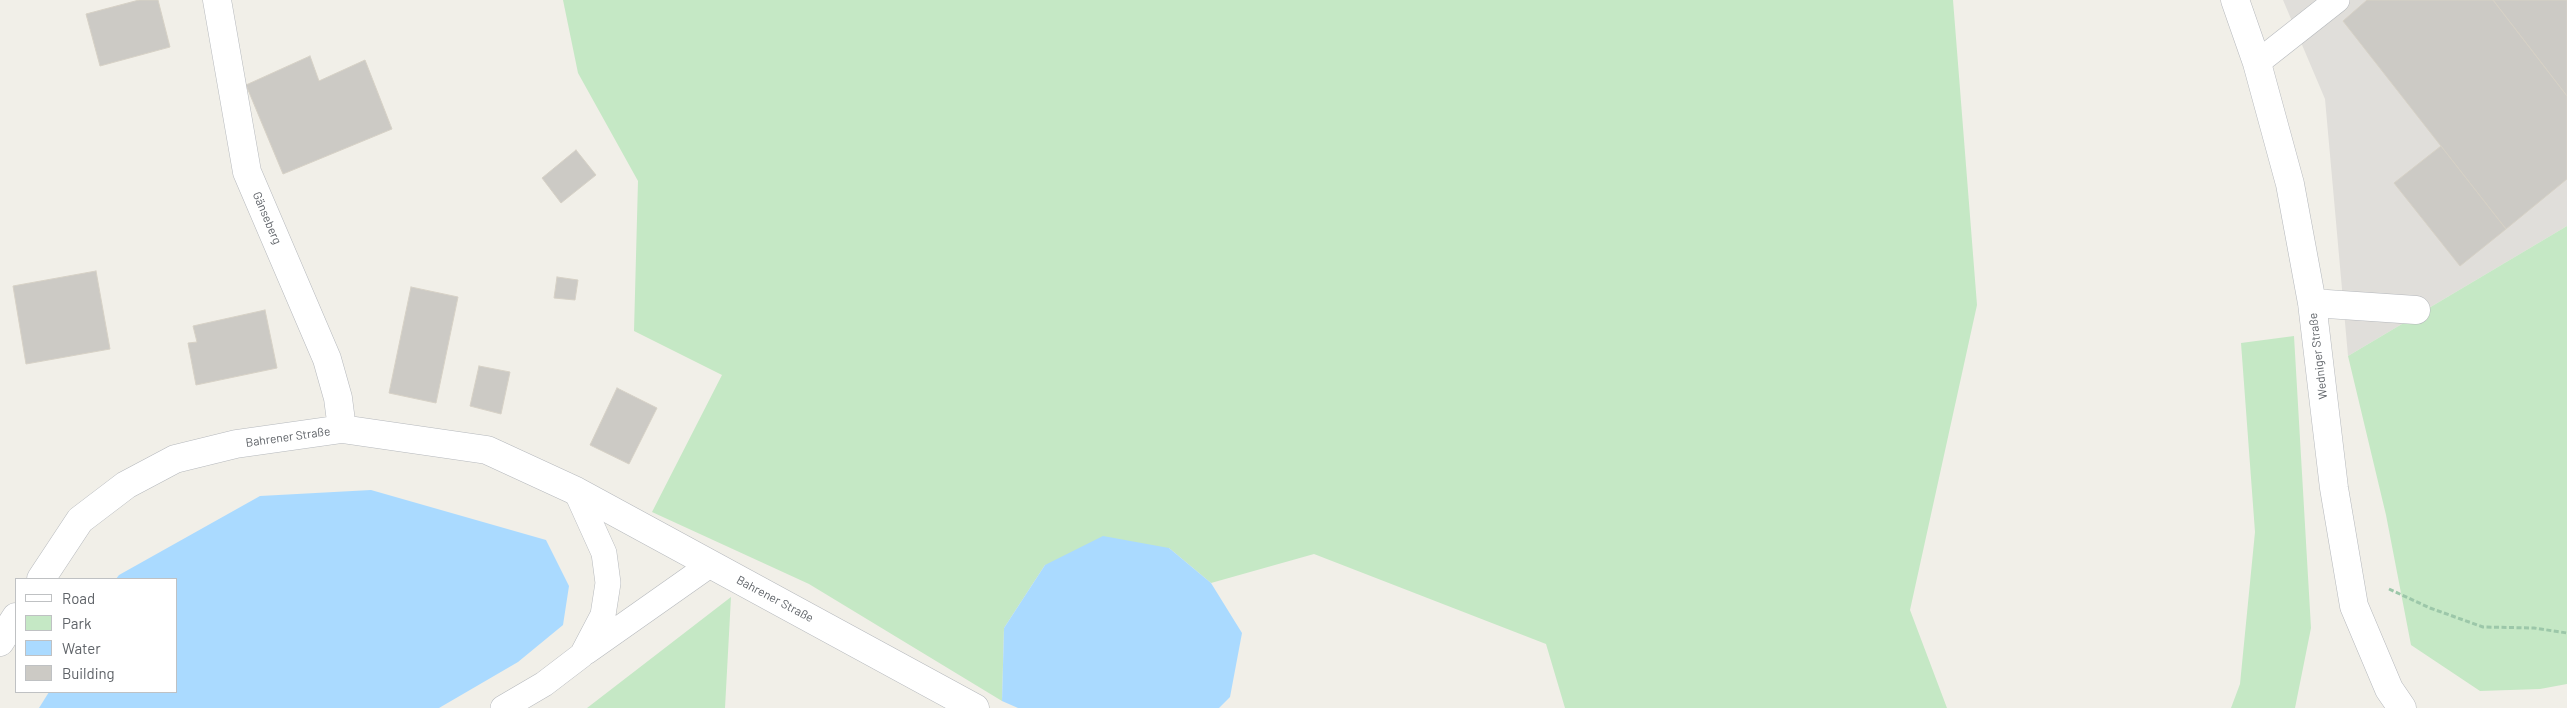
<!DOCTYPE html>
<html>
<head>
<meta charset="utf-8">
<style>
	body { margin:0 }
	#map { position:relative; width:2567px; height:708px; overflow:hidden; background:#f1efe8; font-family:Barlow,sans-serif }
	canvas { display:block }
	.legend { position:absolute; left:15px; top:578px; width:162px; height:115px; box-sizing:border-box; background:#fff; border:1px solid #bfc1c3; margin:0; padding:6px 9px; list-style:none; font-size:15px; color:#5f6368 }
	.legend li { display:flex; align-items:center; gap:10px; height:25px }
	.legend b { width:25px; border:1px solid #bfc1c3 }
</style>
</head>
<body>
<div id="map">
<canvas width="2567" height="708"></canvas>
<ul class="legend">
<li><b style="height:6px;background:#fff"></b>Road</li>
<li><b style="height:14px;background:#c5e8c5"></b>Park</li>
<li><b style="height:14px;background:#aadaff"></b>Water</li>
<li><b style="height:14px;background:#cccac5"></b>Building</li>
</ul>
</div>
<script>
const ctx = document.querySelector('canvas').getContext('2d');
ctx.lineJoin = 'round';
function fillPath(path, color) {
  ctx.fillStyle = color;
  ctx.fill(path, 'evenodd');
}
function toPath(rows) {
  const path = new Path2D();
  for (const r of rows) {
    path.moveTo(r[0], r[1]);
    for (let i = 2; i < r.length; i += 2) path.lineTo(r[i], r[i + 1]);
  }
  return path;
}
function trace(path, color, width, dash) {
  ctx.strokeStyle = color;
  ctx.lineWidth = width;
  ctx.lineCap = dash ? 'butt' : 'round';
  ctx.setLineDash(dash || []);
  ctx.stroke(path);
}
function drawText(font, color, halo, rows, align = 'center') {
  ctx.font = font + ' Barlow,sans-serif';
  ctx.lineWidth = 4;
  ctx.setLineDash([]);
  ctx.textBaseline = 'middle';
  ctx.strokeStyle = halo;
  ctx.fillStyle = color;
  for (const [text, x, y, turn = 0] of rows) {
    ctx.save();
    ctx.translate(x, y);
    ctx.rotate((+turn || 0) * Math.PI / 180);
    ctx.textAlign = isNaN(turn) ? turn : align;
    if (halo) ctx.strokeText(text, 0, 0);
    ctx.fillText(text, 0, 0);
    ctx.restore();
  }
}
fillPath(toPath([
	[2283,0,2567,0,2567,226,2348,356,2325,99]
]), '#e0deda');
fillPath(toPath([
	[563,0,1953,0,1977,305,1910,610,1947,708,1565,708,1546,644,1314,554,1211,583,1169,548,1045,565,1004,628,1002,701,809,584,652,512,722,375,634,331,638,181,578,73],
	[2567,226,2567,684,2540,689,2480,691,2411,645,2386,515,2348,356],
	[2294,336,2311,628,2295,708,2231,708,2240,684,2255,532,2241,343],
	[731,597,725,708,587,708]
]), '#c5e8c5');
fillPath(toPath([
	[371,490,546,540,569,586,563,625,518,662,439,708,39,708,49,692,176,692,176,579,116,579,119,575,260,496],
	[1103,536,1169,548,1211,583,1242,633,1230,697,1219,708,1018,708,1002,701,1004,628,1045,565]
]), '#aadaff');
const building = toPath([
	[139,0,158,0,170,47,100,66,86,14,139,0],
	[2367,0,2493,0,2567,96,2567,179,2506,229,2343,21,2367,0],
	[2493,0,2567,0,2567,96,2493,0],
	[310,56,319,81,365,60,392,129,283,174,246,85,310,56],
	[2441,146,2506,229,2460,266,2394,183,2441,146],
	[576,150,596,175,561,203,542,178,576,150],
	[96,271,110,349,26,364,13,286,96,271],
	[557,277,578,280,575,300,554,298,557,277],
	[411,287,458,297,436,403,389,393,411,287],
	[265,310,277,368,196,385,188,343,197,342,193,326,265,310],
	[479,366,510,372,501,414,470,406,479,366],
	[617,388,657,408,629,464,590,445,617,388]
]);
fillPath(building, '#cccac5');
trace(building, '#d6d1c6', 1);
const lane = toPath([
	[2257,63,2337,0],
	[586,652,711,564],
	[503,708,544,684,582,655,603,615,608,583,604,553,576,491]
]);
const street = toPath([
	[217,0,247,172,327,359,338,398,342,429],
	[2235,0,2257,63,2290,184,2312,303,2334,488,2354,606,2389,689,2402,708],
	[2312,303,2416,310],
	[41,579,80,520,126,485,175,459,236,444,342,429,487,450,576,491,975,708],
	[0,642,16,617]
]);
trace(lane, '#b5b8bc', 26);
trace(street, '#b5b8bc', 29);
trace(toPath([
	[2389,589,2430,608,2483,627,2534,628,2567,633]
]), '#9cc7a9', 3, [5, 2.5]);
trace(lane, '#fff', 25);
trace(street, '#fff', 28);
drawText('12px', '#5f6368', '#fff', [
	["Gänseberg",267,218,67],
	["Wedniger Straße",2318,356,-97],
	["Bahrener Straße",288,437,-8],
	["Bahrener Straße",775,599,28]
]);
</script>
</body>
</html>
